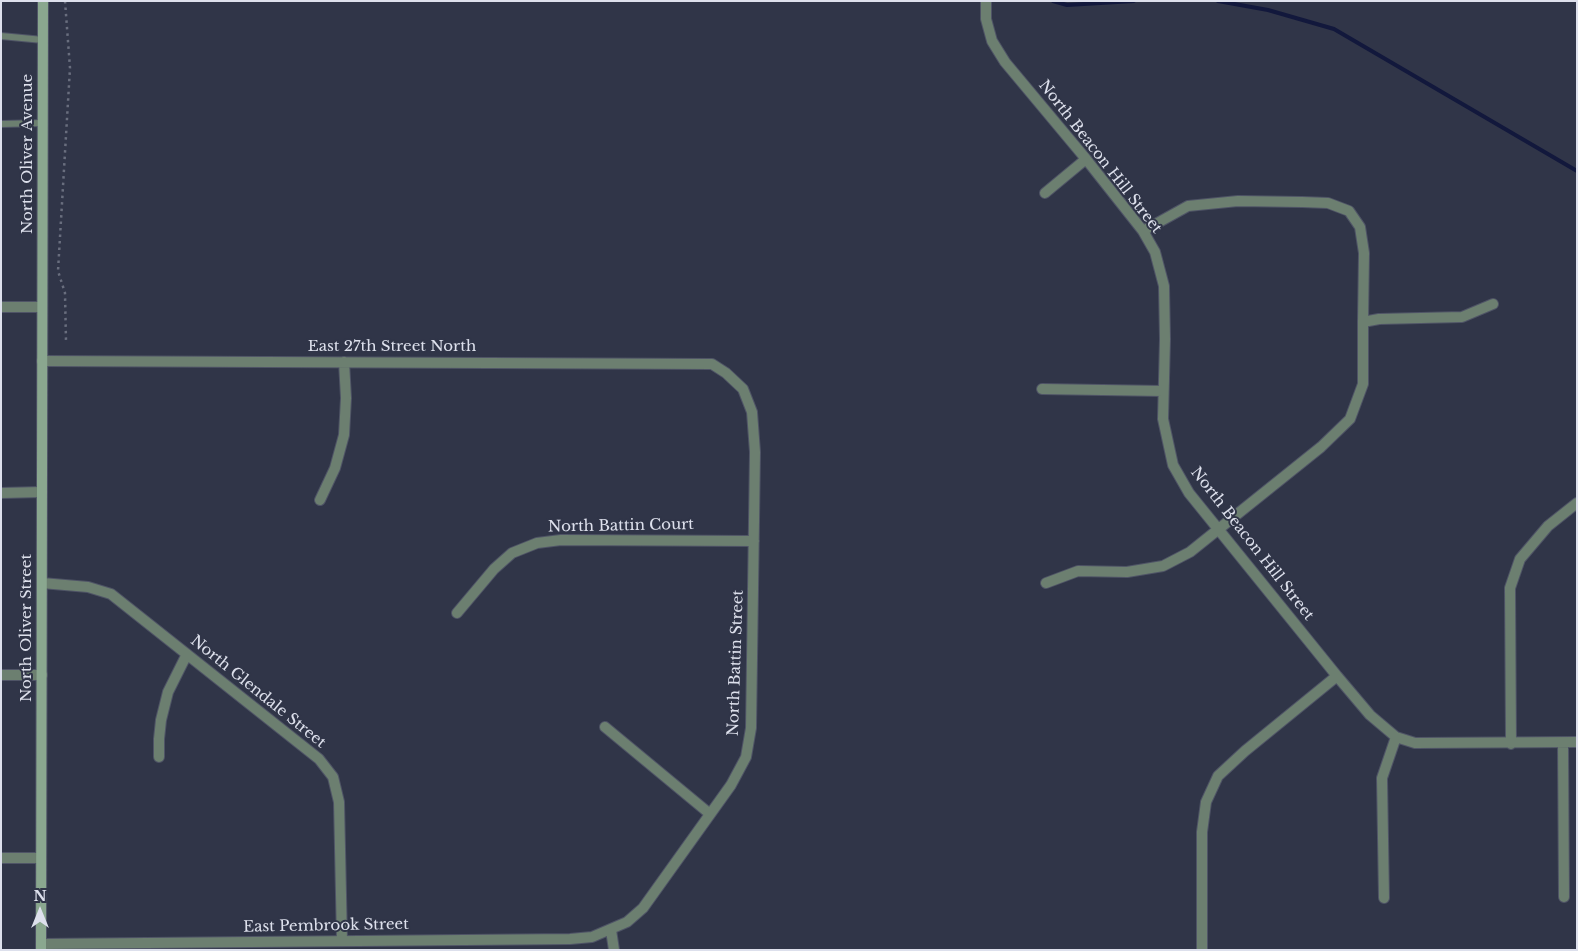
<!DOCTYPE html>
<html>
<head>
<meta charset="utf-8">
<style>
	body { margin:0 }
	#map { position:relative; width:1578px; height:951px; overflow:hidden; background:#303548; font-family:"Libre Baskerville",serif }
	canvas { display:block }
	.frame { position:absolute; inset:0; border:2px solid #dde0ec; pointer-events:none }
	.north { position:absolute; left:15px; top:886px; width:50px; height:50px; -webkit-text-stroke:4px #303548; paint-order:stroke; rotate:0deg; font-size:14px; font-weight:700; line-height:20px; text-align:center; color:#dde0ec }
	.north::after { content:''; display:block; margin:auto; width:18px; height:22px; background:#dde0ec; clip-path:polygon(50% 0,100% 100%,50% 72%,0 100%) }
</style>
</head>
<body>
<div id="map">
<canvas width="1578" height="951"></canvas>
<div class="frame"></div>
<div class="north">N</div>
</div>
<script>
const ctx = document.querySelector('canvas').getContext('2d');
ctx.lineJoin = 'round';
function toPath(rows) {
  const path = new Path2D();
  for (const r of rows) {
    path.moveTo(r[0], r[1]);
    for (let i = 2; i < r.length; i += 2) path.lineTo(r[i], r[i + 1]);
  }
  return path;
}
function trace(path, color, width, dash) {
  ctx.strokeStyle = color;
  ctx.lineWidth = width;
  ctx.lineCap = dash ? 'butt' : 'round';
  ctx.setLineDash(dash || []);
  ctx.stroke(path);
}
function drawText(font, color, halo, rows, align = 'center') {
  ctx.font = font + ' "Libre Baskerville",serif';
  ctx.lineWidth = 4;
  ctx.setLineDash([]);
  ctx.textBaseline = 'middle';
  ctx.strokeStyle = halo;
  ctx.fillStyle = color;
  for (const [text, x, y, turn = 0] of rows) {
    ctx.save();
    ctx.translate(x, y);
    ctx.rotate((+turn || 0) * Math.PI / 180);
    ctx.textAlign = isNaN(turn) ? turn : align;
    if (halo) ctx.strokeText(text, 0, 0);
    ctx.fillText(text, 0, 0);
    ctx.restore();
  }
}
trace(toPath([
	[1053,1,1067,5,1134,1],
	[1218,1,1268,10,1334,29,1577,171]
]), '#12183c', 4);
const lane = toPath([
	[1,36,43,40],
	[1,124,43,123]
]);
const street = toPath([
	[986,1,986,19,992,41,1005,62,1086,159,1143,231,1155,252,1164,286,1165,339,1163,419,1173,465,1189,493,1337,676,1370,715,1396,737,1415,743,1577,742],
	[1045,193,1086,159],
	[1,307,42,307],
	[1363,322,1379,319,1462,317,1493,304],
	[1042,389,1163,391],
	[1,493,42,492],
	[320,500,335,468,344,435,346,398,344,362],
	[42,583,88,587,111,594,319,759,333,777,339,802,342,941],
	[1046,583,1078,571,1127,572,1163,566,1190,552,1321,447,1350,419,1363,384,1363,322,1364,253,1360,227,1349,211,1328,203,1302,202,1238,201,1188,206,1143,231],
	[457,613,494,569,512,553,537,543,561,540,754,541],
	[1,675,42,675],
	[605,727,710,814],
	[1563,743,1564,897],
	[1511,744,1510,588,1520,559,1548,526,1577,503],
	[159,757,159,739,161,720,168,692,187,654],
	[1,858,41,858],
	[1384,898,1382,778,1396,737],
	[611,930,614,950],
	[41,944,570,939,592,937,627,922,643,908,731,785,746,757,751,728,755,452,752,412,743,389,726,373,712,364,42,361],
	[1202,950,1202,832,1206,802,1218,776,1245,751,1337,676]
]);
const secondary = toPath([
	[41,950,43,1]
]);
trace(lane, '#4f5466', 8);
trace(street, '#4f5466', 12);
trace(secondary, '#4f5466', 12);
trace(toPath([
	[65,1,70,68,58,271,65,293,66,341]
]), '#696e7e', 2.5, [2.5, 4]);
trace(lane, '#6c7f70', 6);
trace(street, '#6c7f70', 10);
trace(secondary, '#8aa78f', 10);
drawText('15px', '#dde0ec', '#303548', [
	["North Oliver Avenue",28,154,-90],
	["North Beacon Hill Street",1100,157,52],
	["East 27th Street North",392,347],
	["North Battin Court",621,526,-1],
	["North Beacon Hill Street",1252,544,52],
	["North Oliver Street",27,628,-90],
	["North Battin Street",736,663,-88],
	["North Glendale Street",258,692,39],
	["East Pembrook Street",326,926,-1]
]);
</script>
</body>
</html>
